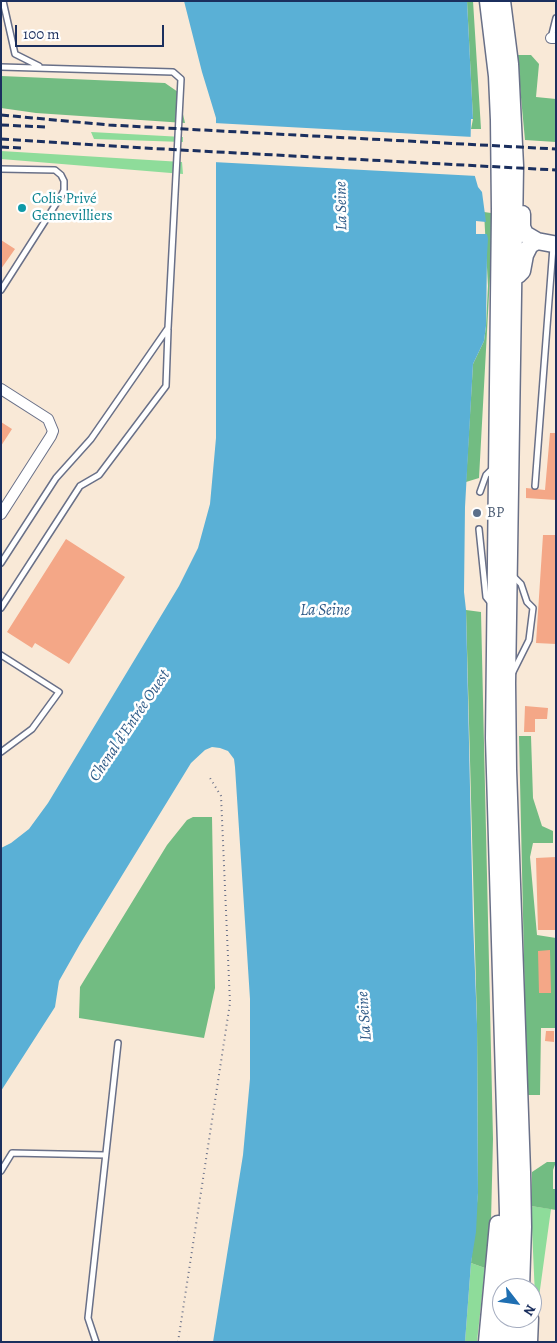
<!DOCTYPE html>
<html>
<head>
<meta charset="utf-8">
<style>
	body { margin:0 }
	#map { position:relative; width:557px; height:1343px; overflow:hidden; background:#f9e9d7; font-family:Alegreya,serif }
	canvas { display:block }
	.frame { position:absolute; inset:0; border:2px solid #1b2f5e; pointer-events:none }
	.north { position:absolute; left:492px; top:1278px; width:50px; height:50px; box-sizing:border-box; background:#fff; border:1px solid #a4acbf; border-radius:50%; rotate:120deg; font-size:14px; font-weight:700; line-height:20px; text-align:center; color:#1b2f5e }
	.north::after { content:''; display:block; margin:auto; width:18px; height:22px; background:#1f6fb2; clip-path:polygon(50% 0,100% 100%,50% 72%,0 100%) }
	.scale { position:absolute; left:15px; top:25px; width:149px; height:22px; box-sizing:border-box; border:2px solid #1b2f5e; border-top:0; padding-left:6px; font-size:15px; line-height:18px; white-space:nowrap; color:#1b2f5e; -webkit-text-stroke:4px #fff; paint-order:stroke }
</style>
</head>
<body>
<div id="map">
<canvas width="557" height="1343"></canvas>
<div class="frame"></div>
<div class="north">N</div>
<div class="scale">100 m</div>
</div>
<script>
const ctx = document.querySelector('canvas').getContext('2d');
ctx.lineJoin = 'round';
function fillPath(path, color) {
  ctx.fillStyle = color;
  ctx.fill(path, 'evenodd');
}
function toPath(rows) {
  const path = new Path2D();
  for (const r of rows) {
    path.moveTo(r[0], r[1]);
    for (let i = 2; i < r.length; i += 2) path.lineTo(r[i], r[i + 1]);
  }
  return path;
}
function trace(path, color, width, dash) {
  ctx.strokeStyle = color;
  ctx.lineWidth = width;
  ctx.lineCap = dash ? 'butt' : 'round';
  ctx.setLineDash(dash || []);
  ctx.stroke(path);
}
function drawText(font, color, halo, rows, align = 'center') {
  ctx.font = font + ' Alegreya,serif';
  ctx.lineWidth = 5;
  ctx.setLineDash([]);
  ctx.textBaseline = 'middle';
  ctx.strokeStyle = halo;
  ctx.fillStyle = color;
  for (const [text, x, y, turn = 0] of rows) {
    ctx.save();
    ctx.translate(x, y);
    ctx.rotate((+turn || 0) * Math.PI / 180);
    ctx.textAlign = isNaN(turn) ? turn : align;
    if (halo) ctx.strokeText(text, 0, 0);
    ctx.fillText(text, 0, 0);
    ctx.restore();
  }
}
fillPath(toPath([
	[91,132,183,137,183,142,94,139],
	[1,151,182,162,183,174,1,159],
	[531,1206,551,1209,536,1319],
	[471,1263,485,1268,477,1342,465,1342]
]), '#8edc9a');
fillPath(toPath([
	[467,1,473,1,481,129,471,129,473,119],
	[517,55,531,55,539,64,536,97,556,99,556,142,525,140],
	[1,76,165,83,178,92,185,123,36,113,1,108],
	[484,212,491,213,491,258,479,478,466,482,473,364,484,341,486,326,488,286],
	[466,610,481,612,493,1139,491,1221,485,1268,471,1263,478,1193,477,1024],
	[519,736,531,736,533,798,542,826,553,831,553,843,533,843,530,857,537,935,556,938,556,1028,541,1028,540,1095,527,1095],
	[193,817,212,817,215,988,204,1038,79,1018,80,987,167,845,187,820],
	[547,1162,556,1162,553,1170,553,1189,556,1189,556,1210,531,1206,532,1172]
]), '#72bc82');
fillPath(toPath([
	[184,1,467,1,473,119,471,119,470,166,472,166,478,187,482,192,486,222,476,221,476,234,487,234,488,239,487,255,486,326,484,341,473,364,465,507,464,592,466,610,473,920,477,1024,478,1193,476,1232,471,1263,465,1342,213,1342,243,1155,250,1079,250,999,235,767,234,759,228,751,220,748,212,747,205,750,191,763,80,944,59,981,55,1007,1,1091,1,848,11,843,29,829,48,803,179,586,198,548,210,504,216,438,216,118,202,72]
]), '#5ab0d6');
fillPath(toPath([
	[214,123,473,137,473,164,477,176,213,162]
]), '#f9e9d7');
fillPath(toPath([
	[1,240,15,249,1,269],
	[1,422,12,429,1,446],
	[550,433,556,433,556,500,526,498,526,488,545,490],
	[543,535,556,535,556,644,536,643],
	[66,539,125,577,69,664,35,643,32,648,7,632],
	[525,706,548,708,547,719,535,719,535,732,524,732],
	[556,857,556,930,538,930,536,858],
	[550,950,551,993,539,993,538,951],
	[546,1031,554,1031,554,1042,545,1041]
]), '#f4a787');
const lane = toPath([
	[3,1,15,54,39,66],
	[551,38,556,18],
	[1,67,173,72,181,79,168,328,91,439,56,478,1,563],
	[1,169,55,170,61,175,64,181,64,190,61,196,1,290],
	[535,486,553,247],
	[480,492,486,475,493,468],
	[479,529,486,597,490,602],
	[1,608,80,486,99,475,166,386,168,330],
	[1,655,59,692,32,729,1,752],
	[512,674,529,640,533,608,527,602,521,584,513,576],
	[1,1171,12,1153,105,1155],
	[96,1342,88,1318,118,1043]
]);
const street = toPath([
	[551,38,556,38],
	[1,389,48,419,53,431,51,436,1,514]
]);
const primary = toPath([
	[488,1,497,76,499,120,500,211,494,738,508,1213,506,1288],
	[502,1,510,64,515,166,507,683,508,769,522,1172,523,1227,521,1288],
	[522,214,522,227,525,234,537,241,553,244],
	[518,275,522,271,525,255,530,245,537,241],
	[487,1342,498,1224],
	[501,1342,504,1318],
	[515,1342,518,1318],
	[529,1342,530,1318]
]);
trace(lane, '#697088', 8);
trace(street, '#697088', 12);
trace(primary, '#697088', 19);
trace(toPath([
	[178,1342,230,1003,221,796,210,778]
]), '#697088', 2, [1, 4]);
trace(lane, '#fff', 5);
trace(street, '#fff', 10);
trace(primary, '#fff', 16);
trace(toPath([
	[1,115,109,125,556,149],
	[1,125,46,127],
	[1,139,144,148,556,170],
	[1,147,21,148]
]), '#1b2f5e', 3, [8, 4]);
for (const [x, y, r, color] of [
	[22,208,5,"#0f9aa8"],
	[477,513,5,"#5c6f8a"]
]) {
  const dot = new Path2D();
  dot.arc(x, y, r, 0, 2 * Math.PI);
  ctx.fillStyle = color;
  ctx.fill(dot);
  trace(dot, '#fff', 2);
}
drawText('15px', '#0d838f', '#fff', [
	["Colis Privé",32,199],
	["Gennevilliers",32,216]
], 'left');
drawText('15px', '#4e5e75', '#fff', [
	["BP",487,513]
], 'left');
drawText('italic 16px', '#315c88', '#fff', [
	["La Seine",342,206,-91],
	["La Seine",325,611],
	["Chenal d'Entrée Ouest",130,726,-56],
	["La Seine",365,1016,-94]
]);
</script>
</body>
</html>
